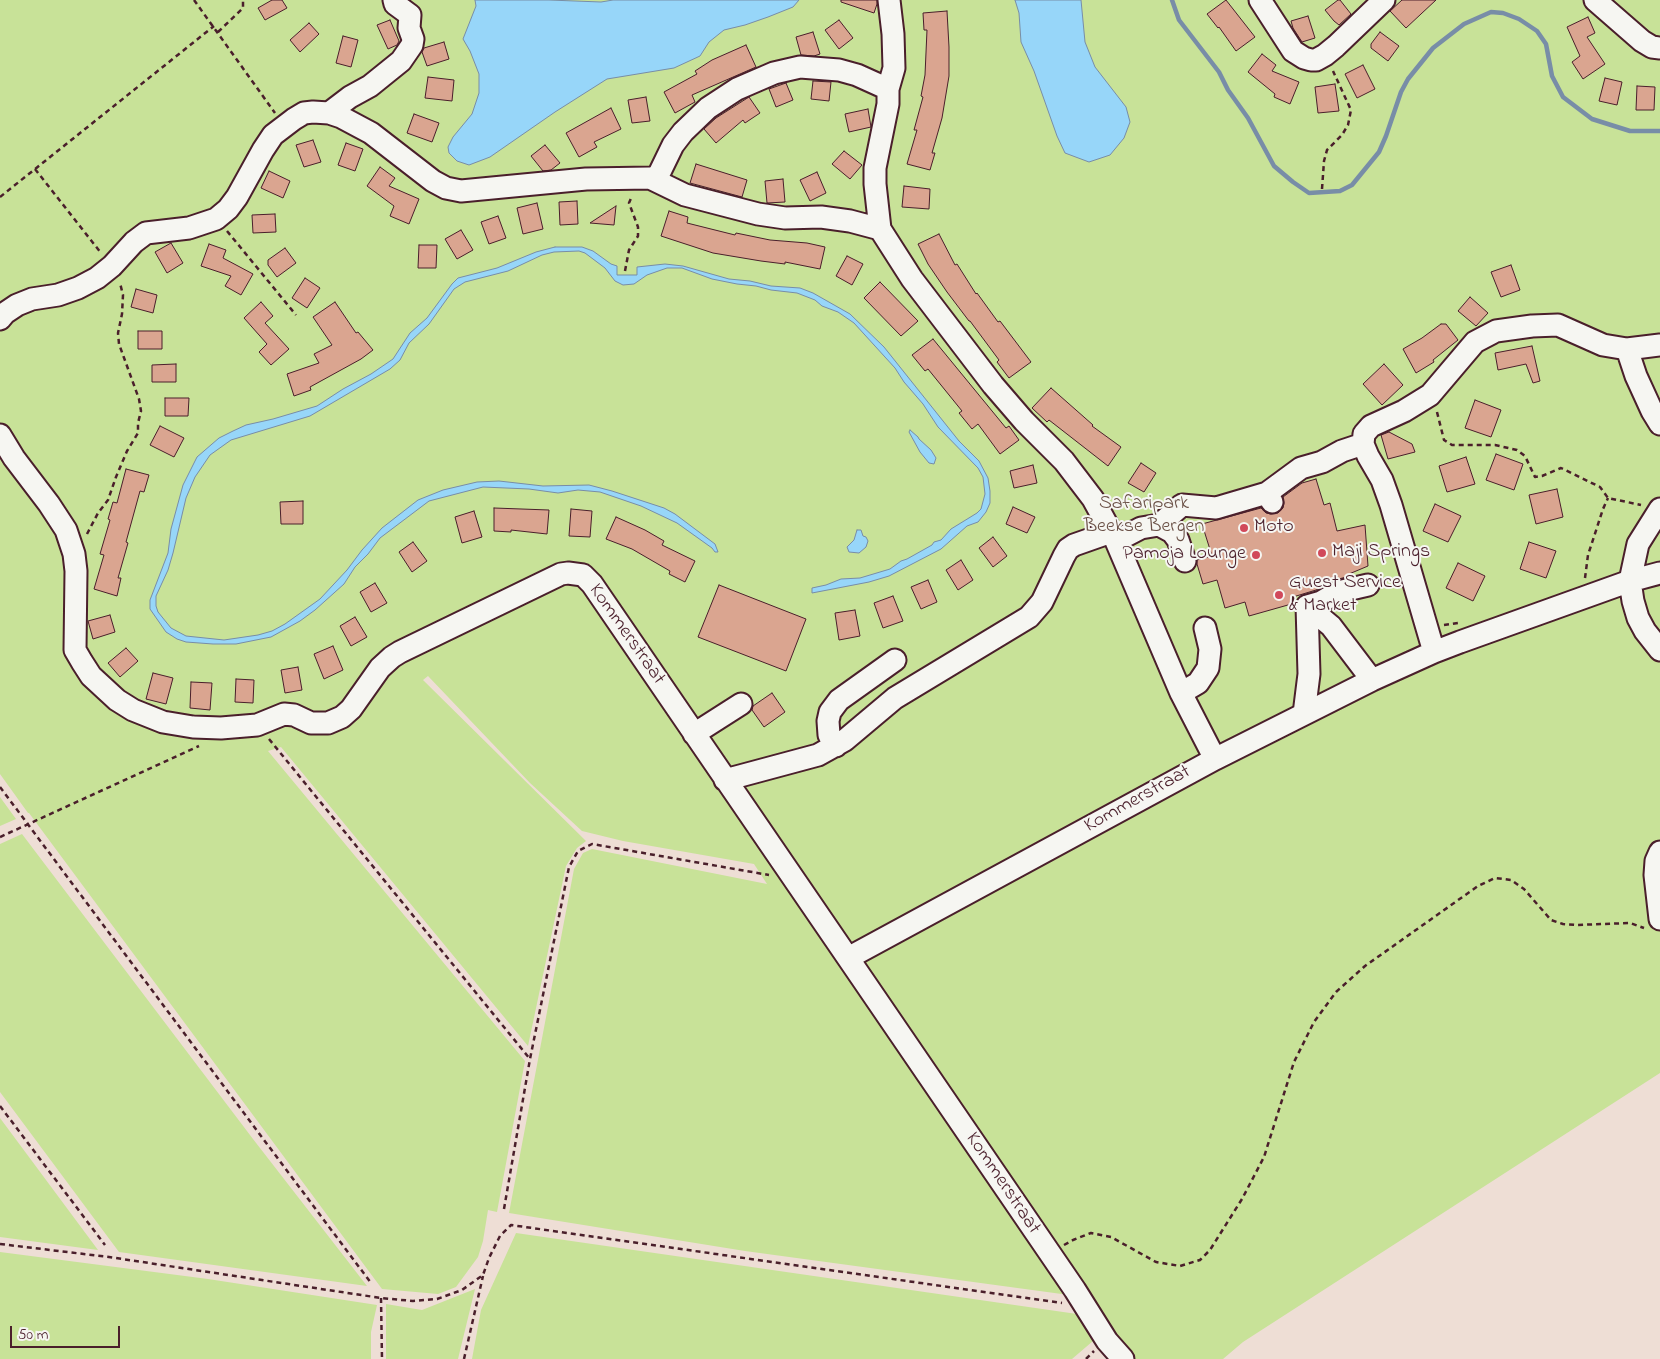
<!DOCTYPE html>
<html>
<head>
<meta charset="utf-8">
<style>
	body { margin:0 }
	#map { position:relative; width:1660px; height:1359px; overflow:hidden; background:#eeded5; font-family:"Indie Flower",sans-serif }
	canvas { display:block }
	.scale { position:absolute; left:10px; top:1326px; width:110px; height:22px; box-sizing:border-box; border:2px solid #4a1f2b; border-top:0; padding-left:6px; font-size:15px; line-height:18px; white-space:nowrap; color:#4a1f2b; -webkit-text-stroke:4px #f6f6f2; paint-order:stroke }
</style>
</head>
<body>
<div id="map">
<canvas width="1660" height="1359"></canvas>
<div class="scale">50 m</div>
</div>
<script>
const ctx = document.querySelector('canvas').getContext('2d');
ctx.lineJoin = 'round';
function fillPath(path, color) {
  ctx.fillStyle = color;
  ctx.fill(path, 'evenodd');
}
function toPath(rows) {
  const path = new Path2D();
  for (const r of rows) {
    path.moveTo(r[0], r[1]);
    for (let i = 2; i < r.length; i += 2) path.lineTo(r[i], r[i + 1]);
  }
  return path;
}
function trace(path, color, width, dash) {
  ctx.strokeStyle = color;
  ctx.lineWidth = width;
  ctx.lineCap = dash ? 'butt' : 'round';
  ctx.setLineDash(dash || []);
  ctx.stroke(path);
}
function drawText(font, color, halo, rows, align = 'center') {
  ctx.font = font + ' "Indie Flower",sans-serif';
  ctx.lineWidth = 4;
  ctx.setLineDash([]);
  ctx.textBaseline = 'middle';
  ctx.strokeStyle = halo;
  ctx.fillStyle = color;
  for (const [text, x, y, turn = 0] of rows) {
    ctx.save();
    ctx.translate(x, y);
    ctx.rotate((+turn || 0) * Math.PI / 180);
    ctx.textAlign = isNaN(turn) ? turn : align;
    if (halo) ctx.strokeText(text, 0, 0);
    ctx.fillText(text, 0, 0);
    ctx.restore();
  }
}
fillPath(toPath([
	[0,0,1660,0,1660,1073,1243,1342,1223,1359,1131,1359,1069,1295,745,1251,509,1213,574,869,583,853,592,849,767,884,754,864,623,841,582,831,530,783,428,676,423,680,586,841,577,848,566,866,528,1046,281,747,268,751,525,1061,497,1212,488,1210,483,1241,478,1257,456,1287,438,1294,382,1289,29,813,28,813,0,774],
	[0,797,16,819,0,826],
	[22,834,253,1139,367,1286,119,1252,0,1092,0,844],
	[0,1118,98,1250,0,1237],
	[516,1233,1077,1314,1093,1341,1072,1359,472,1359,481,1310],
	[0,1252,208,1279,377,1305,371,1332,371,1359,0,1359],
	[475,1289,458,1359,386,1359,386,1304,422,1310]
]), '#c8e298');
const water = toPath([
	[475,0,549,0,601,2,613,0,799,0,793,7,768,17,745,25,724,30,709,42,700,56,674,68,607,79,555,112,490,157,469,165,457,161,449,153,448,147,453,137,472,114,479,93,479,74,470,51,463,39,476,6,475,0],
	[1015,0,1081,0,1085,42,1095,67,1126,107,1130,122,1124,138,1110,155,1089,162,1065,153,1057,136,1034,71,1021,42,1019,13,1015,0],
	[555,247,582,247,593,251,611,264,617,266,617,275,637,275,637,267,665,264,683,266,729,279,750,281,771,286,800,288,813,293,850,314,884,347,959,441,979,461,988,478,990,491,990,503,986,512,978,522,967,526,941,549,889,576,869,582,812,593,812,588,826,585,841,579,860,578,890,569,901,561,907,559,932,545,934,542,941,540,951,529,977,513,981,509,985,494,983,477,978,468,938,427,923,404,904,382,895,368,854,323,838,312,822,306,815,300,797,293,771,290,756,286,737,284,712,279,682,268,667,268,647,275,634,284,623,285,615,281,605,268,585,253,579,251,554,252,542,255,508,271,465,282,454,289,429,324,409,343,400,360,390,369,310,416,231,440,210,455,195,477,186,498,173,553,168,570,156,596,156,606,158,612,171,628,186,636,224,640,258,635,272,631,285,624,320,599,347,570,362,550,382,528,418,500,443,490,477,482,499,481,543,486,589,485,612,491,664,508,675,514,715,544,718,552,715,552,712,548,677,523,641,506,600,492,578,490,558,493,529,489,483,487,429,501,380,538,368,554,355,567,344,584,315,610,300,621,271,637,236,644,213,644,186,642,177,639,166,632,150,609,150,600,168,553,171,529,183,485,197,457,219,438,233,431,246,425,273,419,317,406,343,389,371,374,393,359,410,333,427,318,452,284,458,278,497,268,536,252,555,247],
	[910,430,918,437,919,439,931,450,936,458,934,464,929,463,920,452,909,432,910,430],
	[857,530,861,530,863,536,866,537,868,541,866,547,859,553,849,552,847,547,854,540,857,530]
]);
fillPath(water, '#97d6f9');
trace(water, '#788da7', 1);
trace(toPath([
	[1172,0,1179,20,1219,72,1228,90,1248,118,1274,166,1293,182,1309,193,1340,191,1352,185,1379,152,1386,136,1401,92,1408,79,1433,48,1464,24,1491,12,1503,13,1519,19,1537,31,1546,44,1552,76,1563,97,1592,119,1630,131,1660,131]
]), '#788da7', 4.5);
const building = toPath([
	[272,0,282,0,287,8,265,20,258,8,272,0],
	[841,0,877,0,877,4,874,13,841,2,841,0],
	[1226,0,1255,37,1236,51,1219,27,1218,28,1207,14,1226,0],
	[1338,0,1340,0,1351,14,1339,25,1334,21,1325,10,1338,0],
	[1402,0,1436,0,1406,28,1390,11,1402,0],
	[947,11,949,47,949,76,942,118,932,153,935,153,930,170,907,164,917,130,914,130,923,97,921,96,925,75,927,30,924,30,923,13,947,11],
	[1308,16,1315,38,1302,42,1293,28,1291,21,1308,16],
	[1588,17,1595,33,1587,37,1605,64,1583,79,1572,62,1580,56,1567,27,1588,17],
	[390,20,399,41,397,45,388,49,377,25,390,20],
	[839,20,853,38,839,49,825,30,839,20],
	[309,23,319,34,300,52,290,40,309,23],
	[813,32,820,54,814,56,801,55,796,37,813,32],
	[1380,32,1399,46,1388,61,1371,48,1371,44,1380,32],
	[343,36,358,40,351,67,336,63,343,36],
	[444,42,449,59,427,66,422,52,424,48,444,42],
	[746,45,756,67,692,95,695,102,675,113,664,92,697,74,695,71,712,60,746,45],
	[1262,54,1276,65,1272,71,1299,82,1290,104,1274,97,1275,94,1248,72,1262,54],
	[1363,65,1375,89,1357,98,1345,74,1363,65],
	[428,77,454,80,452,101,425,98,428,77],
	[1605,78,1622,82,1617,105,1599,101,1605,78],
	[813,81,831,82,829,101,811,99,813,81],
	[786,83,793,100,776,107,769,89,786,83],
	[1335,84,1339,111,1318,113,1315,87,1335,84],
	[1637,86,1655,87,1654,110,1636,110,1637,86],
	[646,97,650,121,632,123,628,100,646,97],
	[749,97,760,113,745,123,743,120,716,143,704,129,716,118,749,97],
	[611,108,621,129,594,142,597,147,579,157,566,133,611,108],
	[868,109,871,127,849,132,845,114,868,109],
	[414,114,439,123,432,142,407,133,414,114],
	[313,140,321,162,304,167,296,145,313,140],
	[346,143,363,149,355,171,338,165,346,143],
	[545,145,560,163,551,170,543,171,531,156,545,145],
	[844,151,862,165,850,179,832,164,844,151],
	[696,164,747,180,742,197,690,183,696,164],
	[380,167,395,178,389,186,419,199,409,224,390,216,394,206,367,186,380,167],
	[269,171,290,181,283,198,261,188,269,171],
	[817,172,826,193,810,201,800,180,817,172],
	[783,179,785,202,767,203,765,181,783,179],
	[904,186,930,189,929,209,902,207,904,186],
	[577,201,578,224,560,225,559,202,577,201],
	[537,203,543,229,523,234,517,208,537,203],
	[616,206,614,225,590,223,616,206],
	[669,211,688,217,687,223,735,235,736,233,770,240,807,243,825,247,820,269,785,262,785,264,761,261,713,253,661,236,669,211],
	[275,214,276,232,253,233,252,215,275,214],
	[498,216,506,238,489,244,481,222,498,216],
	[461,230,473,250,457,259,445,239,461,230],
	[939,234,955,265,957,264,976,294,977,293,998,322,1000,321,1031,362,1009,378,997,362,999,360,970,321,969,321,947,292,928,264,918,244,939,234],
	[171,243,183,263,167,273,155,252,171,243],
	[209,244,226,250,223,258,253,274,241,295,225,286,231,276,201,266,209,244],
	[419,245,437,245,436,268,418,268,419,245],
	[285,248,296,263,277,277,268,265,268,260,285,248],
	[847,256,863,264,852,285,836,276,847,256],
	[1511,265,1520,290,1501,297,1491,272,1511,265],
	[305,278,320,288,307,308,292,298,305,278],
	[880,282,918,321,901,336,864,298,880,282],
	[136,289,157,295,153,313,131,307,136,289],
	[1470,297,1488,313,1476,326,1458,311,1470,297],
	[261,302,273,316,265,323,289,349,271,365,259,352,267,344,244,318,261,302],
	[335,302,356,333,358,332,373,350,361,359,310,387,311,390,294,396,287,374,319,363,314,354,332,345,313,317,335,302],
	[1441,324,1446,324,1458,340,1433,360,1434,362,1416,373,1403,349,1422,338,1441,324],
	[138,331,162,331,162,349,138,349,138,331],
	[933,339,1006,428,1009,426,1019,440,1000,454,978,424,972,429,959,413,962,411,928,369,925,371,912,355,933,339],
	[1532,346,1540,381,1533,383,1526,364,1498,370,1495,353,1532,346],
	[176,364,176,382,152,382,152,365,176,364],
	[1384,364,1403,385,1382,405,1363,384,1384,364],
	[1051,388,1093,425,1092,426,1121,447,1108,466,1049,420,1047,422,1032,408,1051,388],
	[165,398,189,398,188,416,165,416,165,398],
	[1475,400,1501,410,1491,437,1465,428,1475,400],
	[160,426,184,438,174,457,150,445,160,426],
	[1389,432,1412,444,1415,452,1388,459,1381,435,1389,432],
	[1496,454,1523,464,1514,490,1486,480,1496,454],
	[1466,457,1475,484,1447,492,1439,466,1466,457],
	[1141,463,1156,473,1144,492,1128,483,1141,463],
	[1033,465,1037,483,1014,488,1010,471,1033,465],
	[126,469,149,475,144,492,140,491,126,542,128,543,118,578,121,578,117,596,94,589,104,555,100,554,110,520,108,519,113,502,117,503,126,469],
	[1316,479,1324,505,1330,503,1337,531,1365,525,1368,566,1349,574,1350,576,1335,580,1316,590,1293,597,1295,603,1249,616,1245,602,1225,608,1217,580,1203,584,1197,564,1197,560,1212,556,1202,524,1261,508,1266,513,1271,514,1278,513,1283,508,1284,503,1283,497,1302,483,1316,479],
	[1557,489,1563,517,1536,524,1529,495,1557,489],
	[303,501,303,524,281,524,280,502,303,501],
	[1435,504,1461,516,1448,542,1423,531,1435,504],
	[1013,507,1035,517,1027,533,1006,524,1013,507],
	[494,508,549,510,547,534,511,530,511,532,494,531,494,508],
	[571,509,592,511,590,537,569,536,571,509],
	[474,511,482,537,462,543,455,517,474,511],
	[616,517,645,530,664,541,662,545,695,561,685,582,669,574,670,571,632,549,606,539,616,517],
	[993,537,1007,556,993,567,979,548,993,537],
	[413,542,427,561,412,572,399,552,413,542],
	[1529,542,1556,551,1546,578,1520,569,1529,542],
	[961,560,973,580,958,590,946,570,961,560],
	[1458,563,1485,576,1473,601,1446,588,1458,563],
	[928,580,937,602,921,609,911,587,928,580],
	[375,583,387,603,371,612,360,592,375,583],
	[719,585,806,619,786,671,698,637,719,585],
	[893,596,903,621,883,628,874,603,893,596],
	[855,610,860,636,839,640,835,613,855,610],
	[110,615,115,632,93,639,88,621,110,615],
	[355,617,367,637,351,646,340,626,355,617],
	[333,646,343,670,324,679,314,654,333,646],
	[126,648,138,661,120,677,108,663,126,648],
	[298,667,302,690,285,693,281,670,298,667],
	[153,673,173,678,166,704,146,699,153,673],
	[236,679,254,680,253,703,235,702,236,679],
	[191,682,212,683,210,710,190,708,191,682],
	[772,693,785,712,764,727,752,710,753,706,772,693]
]);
fillPath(building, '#daa590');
trace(building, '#4a1f2b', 1);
const minor = toPath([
	[1260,0,1293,51,1304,58,1311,60,1316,60,1325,55,1336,46,1384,0],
	[1595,0,1642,41,1652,47,1660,48],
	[329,113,350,97,370,86,401,61,412,45,413,39,409,28,410,15,395,4,394,0],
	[656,180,673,145,683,132,708,108,737,89,774,73,800,67,839,70,857,75,888,89],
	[880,229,912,279,993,385,1024,421,1064,461,1093,499,1116,541,1181,693,1215,759],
	[0,319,5,313,17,305,32,299,58,295,78,288,97,278,112,266,134,242,146,233,189,228,216,219,228,209,237,197,263,150,273,135,294,119,304,113,313,112,329,113,341,117,371,133,433,181,446,188,461,191,586,179,650,178,685,195,758,214,785,218,821,217,850,221,880,229,875,184,875,168,888,104,888,89,894,68,893,34,889,0],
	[1627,349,1660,345],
	[0,435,14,458,49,504,66,530,74,554,76,571,75,650,82,662,91,676,117,700,133,710,163,722,193,727,221,728,257,725,284,714,294,715,311,723,328,723,342,717,351,709,380,668,392,657,400,652,561,574,568,573,583,575,592,584,848,958,1075,1290,1107,1341,1123,1359],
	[1267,493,1301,468,1322,462,1342,451,1363,444],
	[1660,509,1638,544,1630,581,1633,601,1638,618,1645,631,1660,650],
	[1159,525,1182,505,1216,508,1267,493,1272,502],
	[1116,541,1141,528,1159,525,1172,532,1178,540,1185,561],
	[1307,606,1331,626,1372,680],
	[1307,606,1321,602,1338,592,1368,585],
	[1434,652,1391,505,1382,480,1368,456,1363,444,1364,434,1371,426,1404,411,1430,395,1475,342,1496,331,1532,326,1558,325,1603,345,1627,349,1636,376,1652,411,1660,424],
	[1181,693,1198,683,1208,668,1210,649,1205,628],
	[1304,714,1309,674,1307,606],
	[694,734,741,704],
	[836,746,829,735,828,721,830,712,839,700,895,660],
	[725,780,818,755,845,740,895,698,1029,617,1042,602,1064,556,1068,549,1074,545,1111,532],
	[1660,852,1656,861,1655,875,1660,919],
	[848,958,1215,759,1372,680,1434,652,1460,642,1630,581,1660,573]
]);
trace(minor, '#4a1f2b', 25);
trace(toPath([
	[194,0,275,113],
	[218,32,243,8,243,0],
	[35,169,101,253],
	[1322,189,1324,161,1327,150,1342,135,1348,125,1351,110,1333,71],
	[0,197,214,26],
	[227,231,296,315],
	[625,271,629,250,638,236,638,227,629,203,632,196],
	[1437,412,1444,440,1452,445,1495,445,1517,450,1525,456,1535,477,1542,476,1561,468,1600,487,1608,498,1641,505],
	[87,534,98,513,108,500,116,477,127,451,138,433,138,423,141,411,139,399,119,344,118,333,122,314,123,295,120,283],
	[1585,578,1588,555,1603,509,1608,498],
	[1444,625,1458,623],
	[269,739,530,1059],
	[0,787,371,1283],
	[0,837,199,746],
	[0,1106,105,1245],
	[504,1209,530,1059,569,867,578,851,592,844,769,875],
	[0,1244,109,1257,381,1298,413,1301,437,1299,462,1290,483,1275,489,1258,500,1236,511,1225,1062,1303],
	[1064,1245,1073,1240,1091,1233,1111,1237,1156,1262,1180,1266,1200,1260,1210,1250,1242,1199,1264,1157,1294,1062,1314,1022,1336,992,1365,966,1478,886,1495,878,1511,880,1524,889,1551,920,1563,924,1577,925,1630,923,1644,928],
	[381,1298,382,1359],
	[464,1359,483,1276],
	[1086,1359,1094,1351]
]), '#4a1f2b', 2.5, [5, 4]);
trace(minor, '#f6f6f2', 21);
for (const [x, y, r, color] of [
	[1244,528,5,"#d1495b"],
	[1322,553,5,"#d1495b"],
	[1256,555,5,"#d1495b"],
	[1279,595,5,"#d1495b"]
]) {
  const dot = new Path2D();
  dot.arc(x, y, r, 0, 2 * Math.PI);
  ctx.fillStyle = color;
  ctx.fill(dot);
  trace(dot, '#f6f6f2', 2);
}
drawText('20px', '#6a5046', '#f6f6f2', [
	["Safaripark",1144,505],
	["Beekse Bergen",1144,528]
]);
drawText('20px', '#4a1f2b', '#f6f6f2', [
	["Moto",1254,528],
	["Maji Springs",1332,553],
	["Pamoja Lounge",1246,555,"right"],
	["Guest Service",1289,584],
	["& Market",1289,607]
], 'left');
drawText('20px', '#4a1f2b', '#f6f6f2', [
	["Kommerstraat",626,635,55],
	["Kommerstraat",1138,800,-29],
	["Kommerstraat",1002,1184,56]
]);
</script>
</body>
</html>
